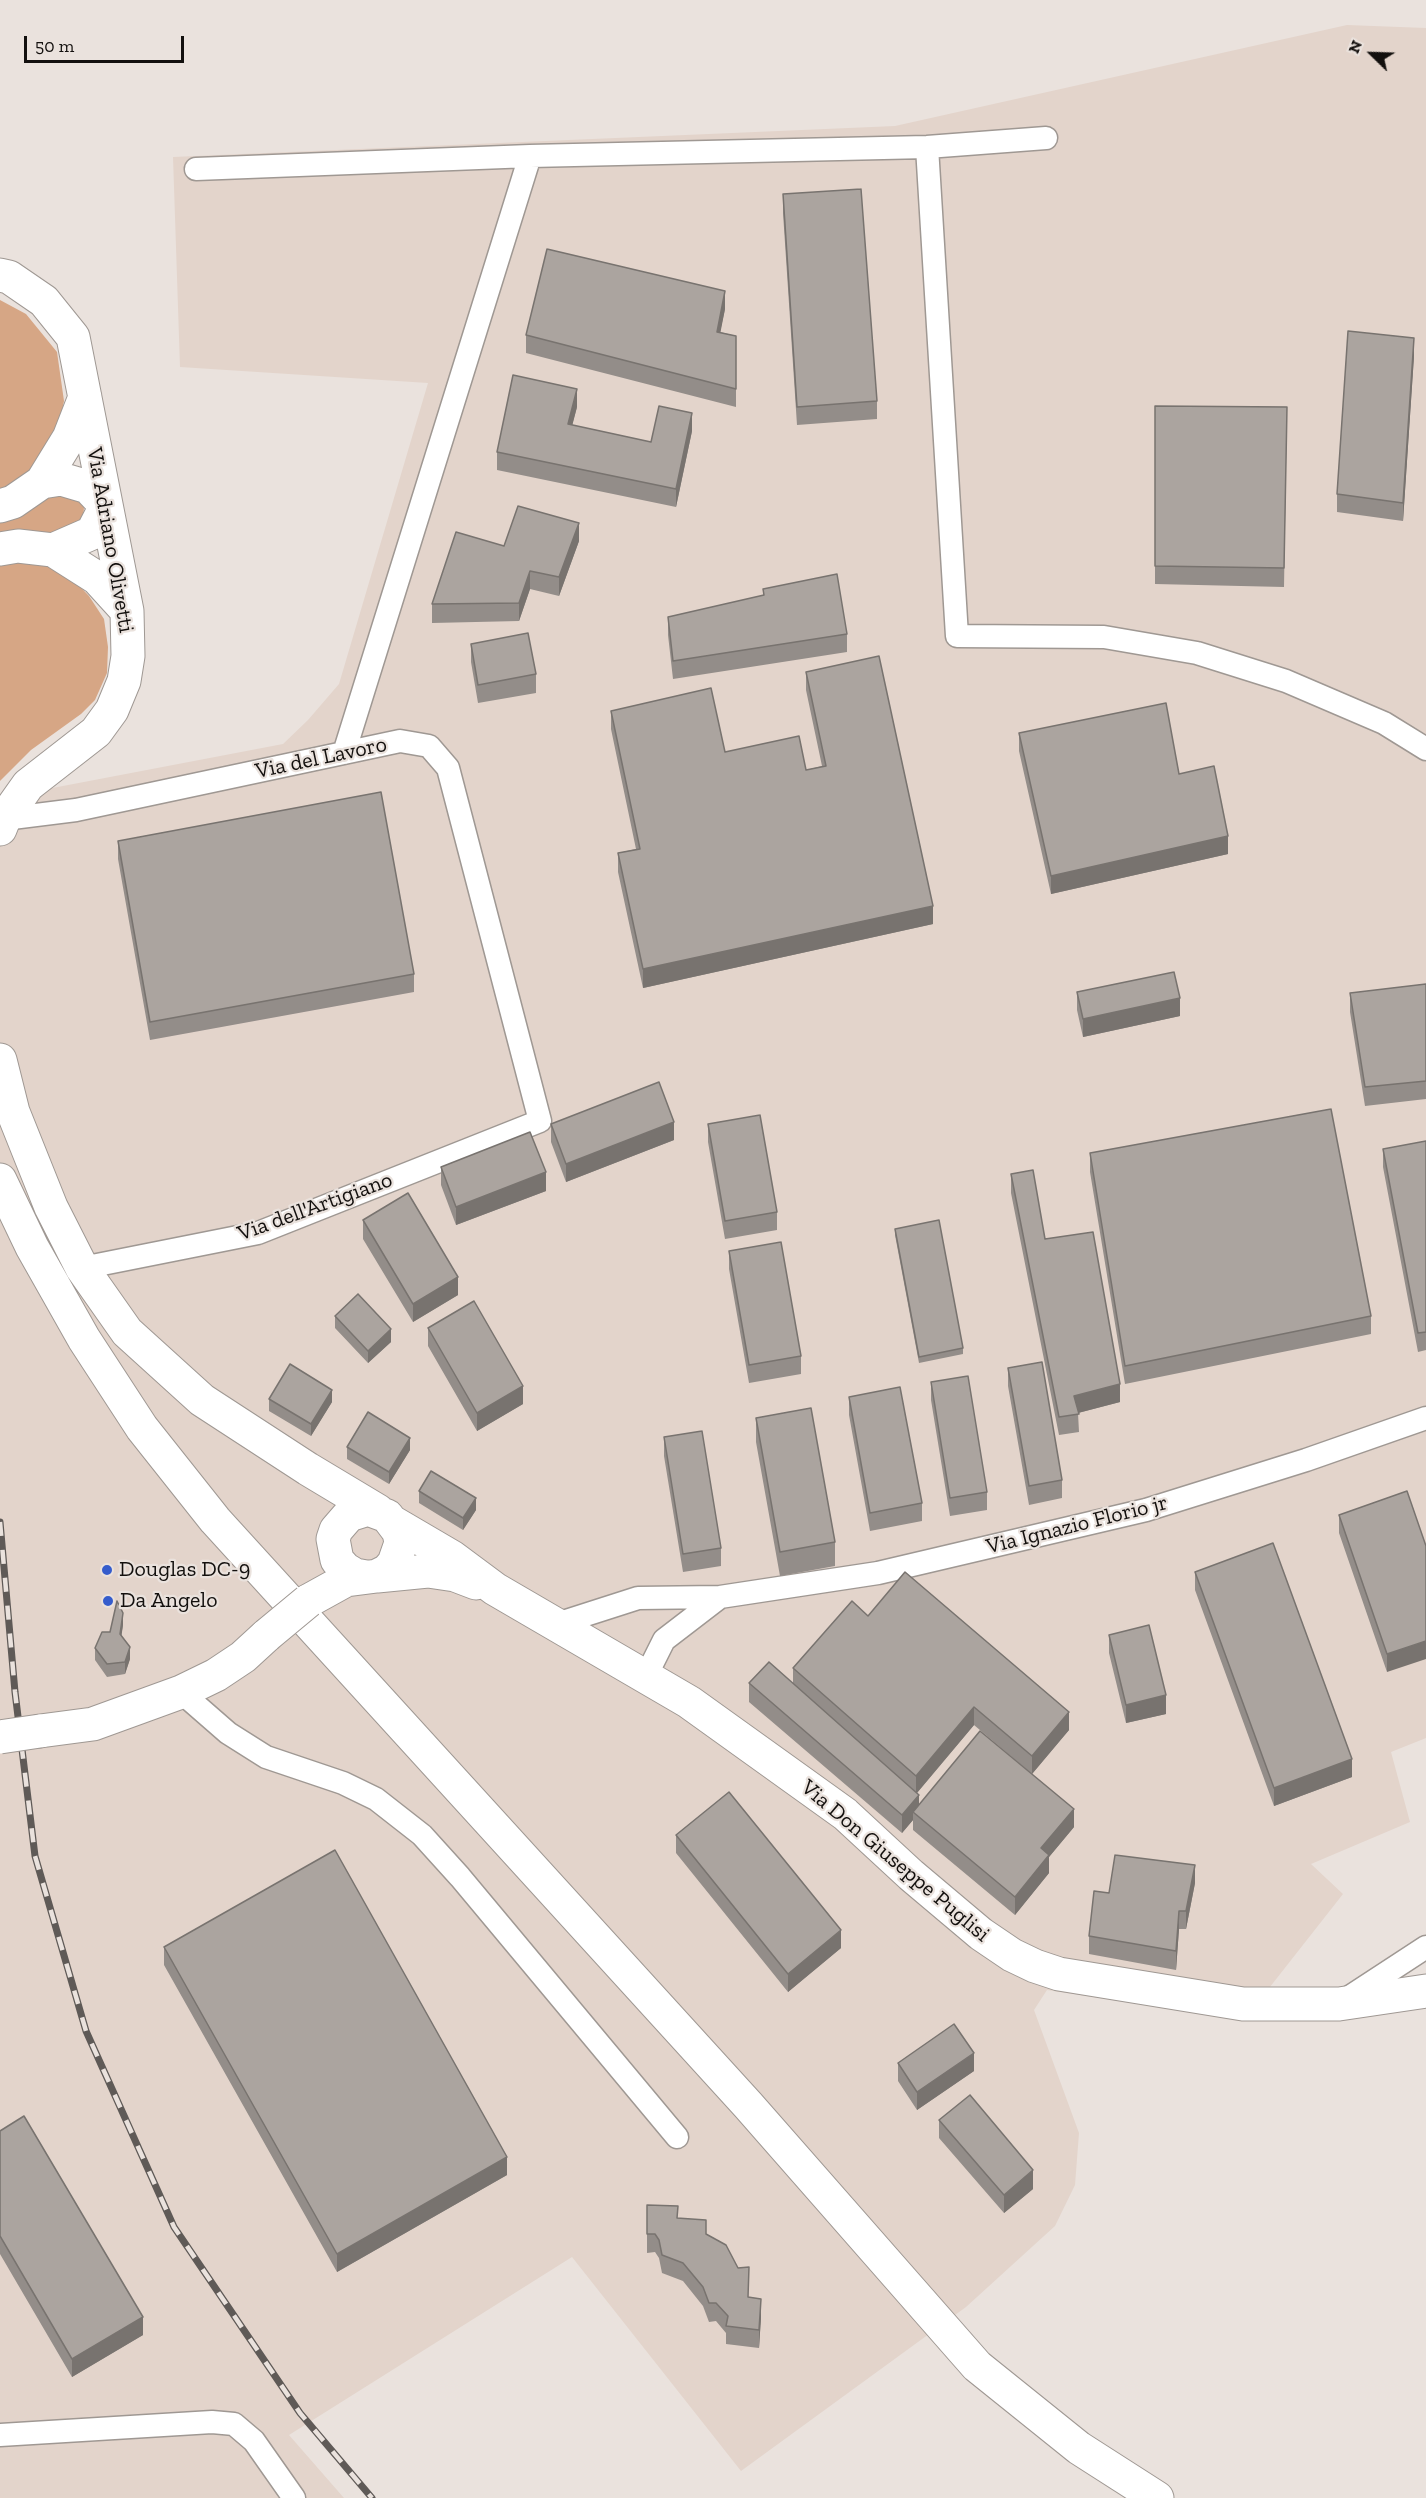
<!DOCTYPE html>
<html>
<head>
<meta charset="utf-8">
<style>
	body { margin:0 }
	#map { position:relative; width:1426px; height:2498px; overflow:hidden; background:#eae2dd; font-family:"Zilla Slab",serif }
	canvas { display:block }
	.north { position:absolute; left:1342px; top:24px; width:60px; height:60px; -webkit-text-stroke:4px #eae2dd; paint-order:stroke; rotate:293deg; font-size:16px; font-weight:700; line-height:24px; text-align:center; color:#13100e }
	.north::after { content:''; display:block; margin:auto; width:21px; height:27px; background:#13100e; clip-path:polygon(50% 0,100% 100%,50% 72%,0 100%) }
	.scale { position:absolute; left:24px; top:36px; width:160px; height:27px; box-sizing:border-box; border:3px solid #13100e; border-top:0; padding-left:8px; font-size:18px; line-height:21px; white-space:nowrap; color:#13100e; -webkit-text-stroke:4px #eae2dd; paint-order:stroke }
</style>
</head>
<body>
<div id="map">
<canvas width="1426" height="2498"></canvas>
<div class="north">N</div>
<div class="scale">50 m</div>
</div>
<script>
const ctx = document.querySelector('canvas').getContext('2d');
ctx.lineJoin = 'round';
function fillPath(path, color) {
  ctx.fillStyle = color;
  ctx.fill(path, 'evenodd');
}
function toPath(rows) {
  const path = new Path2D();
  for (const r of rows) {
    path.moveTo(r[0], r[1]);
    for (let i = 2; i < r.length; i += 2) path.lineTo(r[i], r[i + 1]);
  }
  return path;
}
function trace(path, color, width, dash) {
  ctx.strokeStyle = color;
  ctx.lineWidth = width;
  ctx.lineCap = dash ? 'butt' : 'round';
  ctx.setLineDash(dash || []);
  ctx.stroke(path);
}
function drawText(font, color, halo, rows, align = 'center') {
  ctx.font = font + ' "Zilla Slab",serif';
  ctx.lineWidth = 4.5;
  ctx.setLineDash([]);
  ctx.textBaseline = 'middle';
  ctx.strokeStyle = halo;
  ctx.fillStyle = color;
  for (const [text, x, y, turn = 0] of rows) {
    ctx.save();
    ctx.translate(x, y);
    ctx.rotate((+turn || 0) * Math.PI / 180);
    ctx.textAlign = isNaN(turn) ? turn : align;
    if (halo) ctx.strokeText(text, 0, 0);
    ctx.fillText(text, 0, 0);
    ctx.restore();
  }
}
fillPath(toPath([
	[1347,25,1426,28,1426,1738,1391,1752,1410,1822,1311,1864,1343,1894,1244,2020,1047,1990,1034,2010,1079,2133,1075,2185,1055,2226,966,2307,741,2471,572,2257,289,2435,344,2498,0,2498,0,798,283,744,308,720,339,684,428,383,180,367,173,157,895,126]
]), '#e3d4cb');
fillPath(toPath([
	[0,300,26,314,57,352,64,401,58,432,45,456,26,475,0,492],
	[55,488,81,498,84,507,83,522,60,536,0,536,0,518],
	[16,559,47,564,70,576,89,596,104,619,108,647,107,673,95,700,81,714,31,750,0,781,0,562]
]), '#d6a685');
const street = toPath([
	[927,147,957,636,1104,637,1197,653,1286,681,1384,723,1426,749],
	[196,169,530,156,927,147,1046,138],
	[344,753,530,156],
	[4,819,76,810,400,741,429,746,448,768,540,1121,258,1233,82,1268],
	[557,1624,638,1598,720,1597,878,1573,1146,1510,1306,1460,1426,1418],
	[646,1676,664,1640,720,1597],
	[181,1692,228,1733,266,1757,343,1783,376,1799,422,1835,460,1877,677,2137],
	[1348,1998,1426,1947],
	[0,2435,212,2422,234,2424,254,2441,294,2498]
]);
const secondary = toPath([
	[0,275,9,277,44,301,73,337,127,611,128,656,124,681,112,710,96,732,28,785,4,819,0,829],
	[42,482,61,479,88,487,106,506],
	[0,506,13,502,42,482,69,438,85,397],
	[0,549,18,546,53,550,97,578,127,611],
	[53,550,92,533,106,506],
	[0,1060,13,1112,51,1207,82,1268,127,1332,202,1400,308,1469,378,1511],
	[0,1180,32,1247,84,1339,142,1428,215,1520,748,2105,977,2366,1079,2448,1157,2498],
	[394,1523,452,1557,495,1589,689,1702,845,1814,911,1875,981,1934,1012,1955,1035,1966,1059,1974,1243,2004,1339,2004,1426,1991],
	[377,1576,428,1571,455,1575,476,1583],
	[308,1601,346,1580,377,1576,387,1571,394,1563,401,1543,399,1532,387,1516,368,1509,349,1515,336,1530,333,1539,337,1560,345,1569,355,1575,366,1577],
	[40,1731,93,1724,181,1692,216,1675,243,1657,267,1635]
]);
trace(street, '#9f9893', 25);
trace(secondary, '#9f9893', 35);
trace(street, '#fff', 22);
trace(secondary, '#fff', 33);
const rail = toPath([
	[0,1522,15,1692,35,1856,86,2031,174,2227,300,2413,372,2498]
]);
trace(rail, '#5f5a57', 7);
trace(rail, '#eae2dd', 4.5, [14]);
const secondaryBridge = toPath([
	[267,1635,308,1601],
	[0,1737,40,1731]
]);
trace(secondaryBridge, '#9f9893', 35, []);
trace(secondaryBridge, '#fff', 33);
fillPath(toPath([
	[783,194,877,401,877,419,797,425,783,213],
	[725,309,720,332,736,336,736,407,526,353,526,335],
	[1414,356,1403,521,1337,512,1337,494],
	[1155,406,1287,407,1284,587,1155,584],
	[577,407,572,425,651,442,692,431,676,507,497,470,497,452],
	[579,541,559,596,530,589,519,621,432,623,432,604,504,546],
	[763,589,847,634,847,652,673,679,668,635,668,617,763,596],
	[471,644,536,674,536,693,478,703,471,662],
	[806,672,933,924,643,988,618,872,618,853,636,849,611,729,611,711,725,752,806,770,822,766,806,690],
	[1019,733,1179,774,1228,854,1051,894,1019,751],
	[118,841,414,974,414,992,150,1040,118,859],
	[1426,984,1426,1099,1365,1106,1350,1012,1350,993],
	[1077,992,1180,1016,1083,1037,1077,1010],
	[551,1124,674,1140,566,1182,551,1142],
	[708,1124,777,1212,777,1230,725,1239,708,1142],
	[1426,1141,1426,1350,1418,1352,1383,1167,1383,1149],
	[1090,1153,1371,1316,1371,1334,1125,1384,1090,1172],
	[441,1167,546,1191,456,1225,441,1185],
	[1011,1174,1045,1239,1120,1402,1078,1413,1079,1432,1059,1435,1011,1193],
	[363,1220,458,1295,413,1322,363,1239],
	[895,1229,963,1348,963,1354,919,1363,895,1235],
	[729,1251,801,1356,801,1374,749,1383,729,1269],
	[335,1316,391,1342,368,1363,335,1328],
	[428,1328,523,1404,477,1431,428,1346],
	[1008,1368,1062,1480,1062,1498,1029,1505,1008,1386],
	[931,1382,987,1492,987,1510,950,1516,931,1400],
	[849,1397,922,1503,922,1521,870,1531,849,1415],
	[269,1399,332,1402,311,1436,269,1411],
	[756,1418,835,1542,835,1566,780,1576,756,1442],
	[664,1437,721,1548,721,1566,683,1572,664,1456],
	[347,1447,410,1450,389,1484,347,1459],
	[419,1491,476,1510,463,1530,419,1503],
	[1407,1491,1387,1672,1339,1533,1339,1515],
	[1195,1572,1352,1777,1274,1806,1195,1590],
	[868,1616,1069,1730,1032,1774,974,1725,917,1793,919,1805,1074,1827,1049,1857,1049,1873,1015,1915,913,1830,913,1820,902,1833,749,1702,749,1683,793,1684,793,1668],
	[123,1625,121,1636,130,1659,125,1674,107,1677,95,1660,95,1648,110,1632],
	[1109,1635,1166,1714,1126,1723,1109,1653],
	[676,1835,841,1948,788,1992,676,1853],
	[1195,1883,1186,1929,1179,1929,1176,1970,1089,1954,1089,1936,1109,1893],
	[164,1947,507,2175,337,2272,164,1965],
	[898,2063,974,2071,917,2110,898,2081],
	[939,2120,1033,2189,1004,2213,939,2138],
	[0,2131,143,2335,72,2377,0,2254],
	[647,2205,678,2218,706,2234,761,2317,759,2348,726,2344,726,2333,716,2321,709,2322,703,2306,683,2281,662,2273,659,2258,655,2252,647,2253]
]), '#938d89');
fillPath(toPath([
	[725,291,725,309,717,350,717,332],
	[1414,338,1414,356,1403,521,1403,503],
	[577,389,577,407,568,442,568,424],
	[692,413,692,431,676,507,676,489],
	[579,523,579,541,559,596,559,577],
	[530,571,530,589,519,621,519,603],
	[1228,836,1228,854,1051,894,1051,876],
	[933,906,933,924,643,988,643,969],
	[1180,998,1180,1016,1083,1037,1083,1019],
	[674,1122,674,1140,566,1182,566,1164],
	[546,1172,546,1191,456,1225,456,1207],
	[458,1277,458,1295,413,1322,413,1304],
	[391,1329,391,1342,368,1363,368,1351],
	[1120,1384,1120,1402,1074,1414,1074,1396],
	[523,1386,523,1404,477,1431,477,1413],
	[332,1390,332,1402,311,1436,311,1424],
	[410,1438,410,1450,389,1484,389,1472],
	[476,1498,476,1510,463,1530,463,1518],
	[123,1613,123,1625,120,1646,120,1634],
	[1426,1641,1426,1659,1387,1672,1387,1654],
	[130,1647,130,1659,125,1674,125,1662],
	[1166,1695,1166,1714,1126,1723,1126,1705],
	[974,1707,974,1725,916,1794,916,1776],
	[1069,1712,1069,1730,1032,1774,1032,1756],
	[1352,1759,1352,1777,1274,1806,1274,1788],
	[919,1795,919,1813,913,1812,913,1820,902,1833,902,1815],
	[1074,1809,1074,1827,1049,1857,1049,1873,1015,1915,1015,1897,1041,1848],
	[1195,1865,1195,1883,1186,1929,1186,1911],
	[1179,1911,1179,1929,1176,1970,1176,1951],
	[841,1930,841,1948,788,1992,788,1974],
	[974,2053,974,2071,917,2110,917,2092],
	[507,2157,507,2175,337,2272,337,2254],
	[1033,2170,1033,2189,1004,2213,1004,2195],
	[761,2299,761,2317,759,2348,759,2330],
	[143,2317,143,2335,72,2377,72,2359]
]), '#78736f');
const building = toPath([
	[861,189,877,401,797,407,783,194,861,189],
	[547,249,725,291,717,332,736,336,736,389,526,335,547,249],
	[1348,331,1414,338,1403,503,1337,494,1348,331],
	[513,375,577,389,568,424,651,442,659,406,692,413,676,489,497,452,513,375],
	[1155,406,1287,407,1284,568,1155,566,1155,406],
	[518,506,579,523,559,577,530,571,519,603,432,604,456,532,504,546,518,506],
	[837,574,847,634,673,661,668,617,764,595,763,589,837,574],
	[528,633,536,674,478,685,471,644,528,633],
	[879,656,933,906,643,969,618,853,640,849,611,711,711,688,725,752,799,736,806,770,826,766,806,672,879,656],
	[1166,703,1179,774,1214,766,1228,836,1051,876,1019,733,1166,703],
	[381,792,414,974,150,1022,118,841,381,792],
	[1174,972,1180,998,1083,1019,1077,992,1174,972],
	[1426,984,1426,1081,1365,1087,1350,993,1426,984],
	[659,1082,674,1122,566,1164,551,1124,659,1082],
	[1331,1109,1371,1316,1125,1366,1090,1153,1331,1109],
	[760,1115,777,1212,725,1221,708,1124,760,1115],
	[530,1132,546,1172,456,1207,441,1167,530,1132],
	[1426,1141,1426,1332,1418,1333,1383,1149,1426,1141],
	[1033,1170,1045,1239,1093,1232,1120,1384,1074,1396,1079,1414,1059,1417,1011,1174,1033,1170],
	[408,1193,458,1277,413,1304,363,1220,408,1193],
	[939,1220,963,1348,919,1357,895,1229,939,1220],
	[781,1242,801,1356,749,1365,729,1251,781,1242],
	[358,1294,391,1329,368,1351,335,1316,358,1294],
	[474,1301,523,1386,477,1413,428,1328,474,1301],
	[1042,1362,1062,1480,1029,1486,1008,1368,1042,1362],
	[290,1364,332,1390,311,1424,269,1399,290,1364],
	[968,1376,987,1492,950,1498,931,1382,968,1376],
	[900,1387,922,1503,870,1513,849,1397,900,1387],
	[811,1408,835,1542,780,1552,756,1418,811,1408],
	[368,1412,410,1438,389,1472,347,1447,368,1412],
	[702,1431,721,1548,683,1554,664,1437,702,1431],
	[431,1471,476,1498,463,1518,419,1491,431,1471],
	[1407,1491,1426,1546,1426,1641,1387,1654,1339,1515,1407,1491],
	[1273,1543,1352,1759,1274,1788,1195,1572,1273,1543],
	[905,1572,1069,1712,1032,1756,974,1707,916,1776,793,1668,852,1601,868,1616,905,1572],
	[117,1601,123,1613,120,1634,130,1647,125,1662,107,1664,95,1648,102,1632,110,1632,117,1601],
	[1149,1625,1166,1695,1126,1705,1109,1635,1149,1625],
	[769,1662,919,1795,902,1815,749,1683,769,1662],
	[980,1731,1074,1809,1041,1848,1049,1855,1015,1897,913,1812,980,1731],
	[729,1792,841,1930,788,1974,676,1835,729,1792],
	[335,1850,507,2157,337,2254,164,1947,335,1850],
	[1115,1855,1195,1865,1186,1911,1179,1911,1176,1951,1089,1936,1094,1891,1109,1893,1115,1855],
	[954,2024,974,2053,917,2092,898,2063,954,2024],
	[970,2095,1033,2170,1004,2195,939,2120,970,2095],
	[24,2116,143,2317,72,2359,0,2236,0,2131,24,2116],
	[647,2205,678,2206,677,2218,706,2220,706,2234,726,2245,738,2268,749,2267,748,2297,761,2299,759,2330,726,2326,728,2316,716,2303,709,2303,703,2287,683,2263,662,2255,659,2240,655,2234,647,2234,647,2205]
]);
fillPath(building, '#aba49f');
trace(building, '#78736f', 1.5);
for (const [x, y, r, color] of [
	[107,1570,6,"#355ccc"],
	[108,1601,6,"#355ccc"]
]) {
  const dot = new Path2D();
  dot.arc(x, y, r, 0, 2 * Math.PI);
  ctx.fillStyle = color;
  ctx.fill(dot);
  trace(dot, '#eae2dd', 2);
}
drawText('22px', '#13100e', '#eae2dd', [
	["Via Adriano Olivetti",110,540,80],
	["Via del Lavoro",321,758,-12],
	["Via dell'Artigiano",315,1207,-20],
	["Via Ignazio Florio jr",1077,1525,-14],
	["Via Don Giuseppe Puglisi",895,1861,40]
]);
drawText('22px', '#13100e', '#eae2dd', [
	["Douglas DC-9",119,1570],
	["Da Angelo",120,1601]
], 'left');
</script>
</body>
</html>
